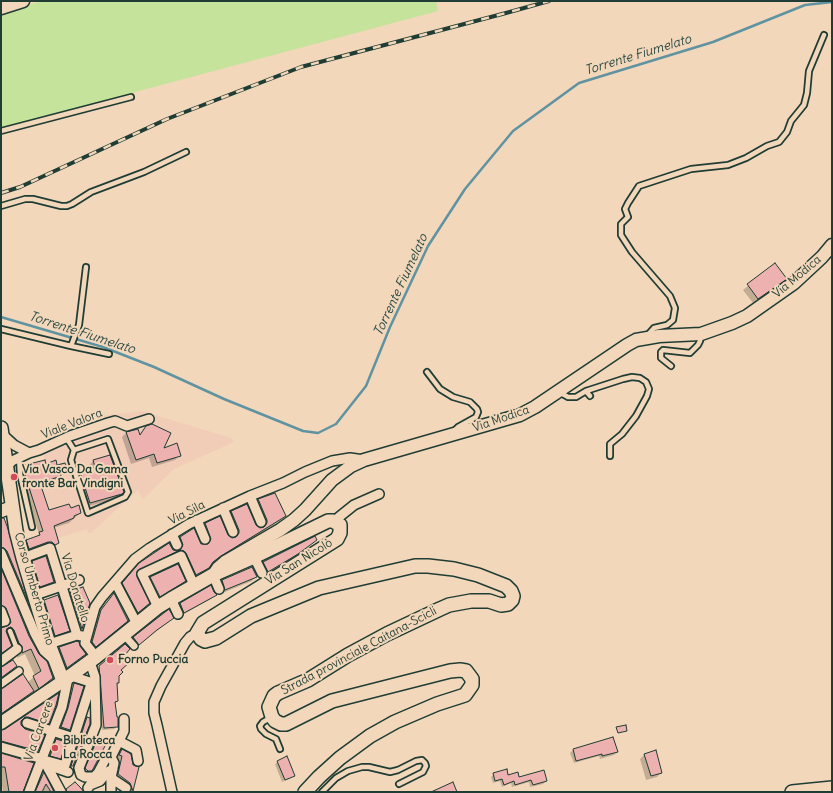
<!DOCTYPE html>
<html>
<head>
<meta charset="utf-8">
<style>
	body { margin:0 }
	#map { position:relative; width:833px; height:793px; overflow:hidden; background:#f3d7ba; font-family:Delius,sans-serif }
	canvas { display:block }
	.frame { position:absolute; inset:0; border:2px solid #1f3d34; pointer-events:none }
</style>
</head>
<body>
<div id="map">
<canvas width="833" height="793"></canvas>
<div class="frame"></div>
</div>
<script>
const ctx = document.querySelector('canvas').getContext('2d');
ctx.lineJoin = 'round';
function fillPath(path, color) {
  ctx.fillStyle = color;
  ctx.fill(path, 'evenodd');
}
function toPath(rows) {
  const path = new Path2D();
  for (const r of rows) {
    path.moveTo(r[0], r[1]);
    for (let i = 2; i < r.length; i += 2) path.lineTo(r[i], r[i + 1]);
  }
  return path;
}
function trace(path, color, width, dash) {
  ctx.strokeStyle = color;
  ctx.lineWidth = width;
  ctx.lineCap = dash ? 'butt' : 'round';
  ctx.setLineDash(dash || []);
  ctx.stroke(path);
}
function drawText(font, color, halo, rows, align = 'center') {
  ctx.font = font + ' Delius,sans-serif';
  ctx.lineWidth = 4;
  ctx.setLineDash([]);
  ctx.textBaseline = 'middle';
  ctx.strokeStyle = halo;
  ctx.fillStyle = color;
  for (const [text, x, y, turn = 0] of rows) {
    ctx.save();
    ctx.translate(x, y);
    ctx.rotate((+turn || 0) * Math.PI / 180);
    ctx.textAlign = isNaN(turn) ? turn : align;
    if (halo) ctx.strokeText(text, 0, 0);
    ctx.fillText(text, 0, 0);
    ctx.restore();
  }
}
fillPath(toPath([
	[142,411,231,438,234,442,174,469,143,499,138,490,91,533,88,533,87,529,58,538,59,543,26,553,25,540,40,535,39,532,43,531,25,475,28,474,25,465,45,460,43,452,60,446,67,446,71,439,107,428,109,426,107,420,103,419,101,416]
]), '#f1ccb7');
fillPath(toPath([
	[42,1,436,1,438,11,1,128,1,13]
]), '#c6e39b');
fillPath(toPath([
	[775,264,786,279,753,303,743,290],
	[147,427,162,449,180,455,175,460,152,467,149,458,131,464,122,437,126,433,140,436],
	[93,461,122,493,117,498,86,507,76,477,81,473,90,470,89,466],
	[46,465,56,466,67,471,55,480,40,485,48,511,70,509,80,513,69,523,53,528,58,543,53,548,25,553,22,545,27,540,35,538,39,534,21,481,24,478,21,471,26,466],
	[274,494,285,516,280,521,215,561,203,573,191,580,176,555,180,549,178,549,175,543,180,538,200,544,207,545,200,529,205,524,232,539,234,539,226,517,231,512,246,505,255,525,260,529,262,529,254,505,258,500],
	[1,519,3,519,26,601,22,606,1,557],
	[311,544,272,571,263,576,259,567,264,562],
	[173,550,176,551,172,555,136,573,144,608,133,617,118,588,135,569],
	[33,562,53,582,49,586,36,591,28,566],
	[252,568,256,576,252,581,220,594,218,585,222,581],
	[1,571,29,637,52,678,46,684,33,693,32,692,27,697,1,715,1,690,27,683,35,676,25,654,17,658,18,654,11,644,1,654,1,628,5,628,5,625,1,616],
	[151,578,185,581,178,587,153,602,144,584],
	[210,587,216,595,211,599,179,617,176,609,180,604],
	[82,588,89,603,81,629,77,633,66,596,70,592],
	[114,594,123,625,91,651,88,647,96,615],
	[44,600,68,631,64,635,50,640,40,605],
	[169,611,173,618,134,649,129,643],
	[78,643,79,647,85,654,62,672,55,653,59,648],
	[122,656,118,676,118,682,117,684,117,701,115,704,117,726,114,729,102,730,97,670,100,667],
	[16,666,10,672,1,679,1,668],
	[73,685,83,687,69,730,64,734,57,732,69,689],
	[57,695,48,723,42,729,20,723,20,725,24,729,43,736,37,751,32,757,1,748,1,731,6,730],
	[87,718,72,766,69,769,84,721],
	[56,740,60,758,55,763,46,760,52,744],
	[97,741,92,769,86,775,81,773,92,746],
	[122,750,133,766,138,767,132,790,130,792,127,792,114,779,118,760,115,759],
	[573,750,617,752,614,755,600,759,599,756,574,763,570,753],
	[1,754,23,792,3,792,1,780],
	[644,755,661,773,657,777,646,780,640,759],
	[278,762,294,775,291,778,282,782,275,764],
	[43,774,54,792,33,792,38,779],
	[494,774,519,778,546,781,543,784,530,787,529,782,512,787,511,783,502,787,500,781,493,783,491,777]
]), '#0003');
trace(toPath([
	[1,317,103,347,154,367,224,399,303,431,318,433,336,424,366,386,390,327,428,246,465,189,513,131,579,83,713,42,805,5,832,2]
]), '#5f93a2', 2.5);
const building = toPath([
	[775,263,787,279,758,299,747,284,775,263],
	[152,424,171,433,164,448,177,443,181,456,157,463,154,454,136,460,126,432,138,429,140,435,146,426,152,424],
	[110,455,124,492,122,494,90,503,80,472,95,467,93,460,110,455],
	[45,460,46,464,56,460,57,465,65,463,68,471,60,473,61,476,40,483,49,510,69,504,71,508,79,505,81,513,74,516,74,518,54,526,59,543,55,545,52,542,48,542,29,549,26,540,40,535,39,532,43,531,25,475,28,474,25,465,45,460],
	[275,493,286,516,221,556,213,562,209,568,196,575,186,553,184,551,180,550,183,545,180,537,194,528,201,544,208,544,211,539,205,523,220,516,228,535,232,538,236,537,239,533,239,530,231,511,247,504,256,525,260,528,264,527,267,523,267,520,258,499,275,493],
	[1,518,4,518,8,529,28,601,7,551,4,548,1,547,1,518],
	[315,536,317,540,298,554,268,572,263,562,315,536],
	[169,543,173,550,178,551,137,571,137,577,150,603,138,613,122,583,139,563,169,543],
	[46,556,54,582,40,587,32,561,46,556],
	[178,564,186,581,160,597,150,577,178,564],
	[252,567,257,577,225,590,222,580,252,567],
	[1,568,29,636,39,654,47,661,53,678,39,689,33,676,41,671,31,649,22,653,22,646,19,643,14,630,11,627,8,628,6,631,12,646,1,654,1,628,9,625,11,622,6,608,1,605,1,568],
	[211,585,214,592,217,595,184,613,180,603,211,585],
	[83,587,90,603,82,629,70,591,83,587],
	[114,593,128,621,96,647,92,642,101,610,114,593],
	[58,595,70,631,55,636,44,600,58,595],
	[169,609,174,618,157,630,139,645,133,637,169,609],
	[77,641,79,642,80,646,86,654,67,668,59,647,77,641],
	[125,644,130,649,124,656,130,662,121,670,123,672,119,676,119,683,117,683,118,701,115,702,117,717,118,717,118,727,104,728,99,666,125,644],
	[13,660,17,666,1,678,1,667,13,660],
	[23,674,34,691,1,714,1,689,23,674],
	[74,683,84,686,70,730,61,727,68,708,74,683],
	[59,693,56,705,49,724,28,717,25,717,21,721,21,725,25,729,45,735,38,751,1,741,1,730,5,729,59,693],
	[87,717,90,718,90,724,73,766,71,766,87,717],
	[626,725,627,731,618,733,616,727,626,725],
	[613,737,618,752,602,756,602,754,576,761,573,749,613,737],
	[56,739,66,742,61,759,50,756,56,739],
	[97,740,103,742,105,746,93,769,92,771,88,771,85,768,97,740],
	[122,749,131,754,133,765,139,767,133,791,130,783,118,774,122,756,119,755,122,749],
	[656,750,662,773,651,776,644,754,656,750],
	[1,753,34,763,23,792,9,792,5,767,1,767,1,753],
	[287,756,295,776,285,780,277,761,287,756],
	[507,769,508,775,518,772,519,777,544,770,547,781,533,785,531,780,515,785,514,781,504,785,502,779,495,781,493,773,507,769],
	[44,772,54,792,51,792,46,784,42,792,35,792,44,772],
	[75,782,80,787,84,792,67,792,66,789,75,782],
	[453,782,457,792,431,792,453,782]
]);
fillPath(building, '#edb1af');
trace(building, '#1f3d34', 1);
const service = toPath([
	[1,131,131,97],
	[1,206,25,199,33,199,61,206,67,206,72,204,91,192,144,172,186,152],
	[1,329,71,346,109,354],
	[647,336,654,328,667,325,673,320,675,308,670,296,632,252,621,235,621,224,628,217,625,209,628,203,639,186,691,169,728,165,746,158,767,146,779,142,787,132,791,121,804,105,807,93,809,71,824,35],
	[71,346,79,325,86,267],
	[671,366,661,358,661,352,663,350,690,353,698,345,700,341,701,334],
	[427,372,440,389,453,397,470,402,477,409,478,412,476,417,458,427,454,431],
	[586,391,623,379,632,377,640,378,646,382,649,389,647,396,636,416,622,434,610,444,610,456],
	[559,392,568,397,576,397,586,391,590,396],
	[65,438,69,442,74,450,71,460,88,513,125,497,128,492,108,439,74,450],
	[19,457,20,474,32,527],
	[10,631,17,649],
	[272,717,263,722,260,726,261,729,266,734,276,739,280,749],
	[322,792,336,778,348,771,362,767,369,767,390,772,398,770,416,761,422,760,425,763,426,766,423,772,399,784]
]);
const pedestrian = toPath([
	[124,635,134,646],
	[1,684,19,671],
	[43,759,65,765]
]);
const minor = toPath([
	[2,434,14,445,29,453],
	[7,466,12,461,29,453,39,450,70,436,108,423,115,421,127,426,149,419],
	[250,496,261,522],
	[223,508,233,532],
	[197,520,205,539],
	[337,522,339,517,354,505,379,494],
	[172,534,177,545],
	[1,553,35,634,44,651,54,660],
	[254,557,262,573],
	[23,558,50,548,77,635],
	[213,575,219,589],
	[115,582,137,624],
	[35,595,79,580],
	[171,599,178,614],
	[158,607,142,574,181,556,194,585],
	[1,611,5,621,1,622],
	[49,644,77,635,82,636],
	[96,657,85,643,95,607,102,597,135,559,150,548,189,524,250,496,283,483,305,472,332,461,350,458,364,460],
	[1,661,17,649],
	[90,662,95,677,96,725,79,768,80,772,81,775,85,777,94,777,98,773,106,758,111,757],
	[124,719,124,731,111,757,114,763,111,778,126,788],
	[27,723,74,738],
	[119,741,136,750,138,761],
	[1,747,43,759,61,792],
	[45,764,68,772],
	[65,765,91,684,90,682,71,676],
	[111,778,111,792],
	[88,788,90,785,100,781,107,772,113,769],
	[29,792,62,707,68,678],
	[172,792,157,725,154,713,154,702,161,686,185,643,190,637,197,633]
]);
const tertiary = toPath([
	[1,8,23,1],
	[1,511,12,507],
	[214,574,218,568,225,562,280,530,294,520,305,510,332,480,351,466,364,460,520,415,535,407,627,345,636,340,659,336,701,334,732,323,747,316,794,283,822,257,832,245],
	[1,723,63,681]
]);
const secondary = toPath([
	[1,428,16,531,23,558,49,644,63,681,96,657,158,607,171,599,213,575,254,557,328,521,333,521,340,525,340,533,337,539,203,623,197,633,201,639,205,641,216,638,251,616,319,588,415,566,428,566,454,569,478,575,506,586,511,591,513,596,512,600,508,604,501,605,489,601,471,601,449,605,440,609,387,634,348,655,308,680,278,693,274,696,269,707,272,717,275,721,281,724,286,724,332,701,450,671,460,670,466,671,472,679,472,685,465,695,437,704,395,722,370,736,340,758,319,777,305,792],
	[792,792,832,788]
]);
trace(service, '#1f3d34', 8);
trace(pedestrian, '#1f3d34', 10);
trace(minor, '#1f3d34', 12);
trace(tertiary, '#1f3d34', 15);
trace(secondary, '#1f3d34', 16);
trace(service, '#f3d7ba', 4.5);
trace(pedestrian, '#f3d7ba', 7);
trace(minor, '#f3d7ba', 9);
trace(tertiary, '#f3d7ba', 12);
trace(secondary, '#f3d7ba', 13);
const rail = toPath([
	[1,193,20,187,167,119,301,67,506,13,549,1]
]);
trace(rail, '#1f3d34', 4);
trace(rail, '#f3d7ba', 2.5, [8]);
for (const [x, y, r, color] of [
	[14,477,4,"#d1495b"],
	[110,660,4,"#d1495b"],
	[55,748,4,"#d1495b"]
]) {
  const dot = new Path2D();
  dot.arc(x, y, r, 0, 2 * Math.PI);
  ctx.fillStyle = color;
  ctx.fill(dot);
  trace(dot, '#f3d7ba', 1.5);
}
drawText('12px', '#1f3d34', '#f3d7ba', [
	["Via Modica",797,277,-40],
	["Via Modica",501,419,-19],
	["Viale Valora",72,424,-21],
	["Via Sila",187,513,-27],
	["Via San Nicolò",299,562,-32],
	["Via Donatello",75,588,73],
	["Corso Umberto Primo",34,589,74],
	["Strada provinciale Caitana-Scicli",359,651,-28],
	["Via Carcere",39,731,-70]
]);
drawText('bold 12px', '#1f3d34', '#f3d7ba', [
	["Via Vasco Da Gama",22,470],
	["fronte Bar Vindigni",22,484],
	["Forno Puccia",118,660],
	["Biblioteca",63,741],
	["La Rocca",63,755]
], 'left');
drawText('italic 13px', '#2a4b46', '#f3d7ba', [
	["Torrente Fiumelato",638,55,-17],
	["Torrente Fiumelato",401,285,-65],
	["Torrente Fiumelato",82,333,18]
]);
</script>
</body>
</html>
